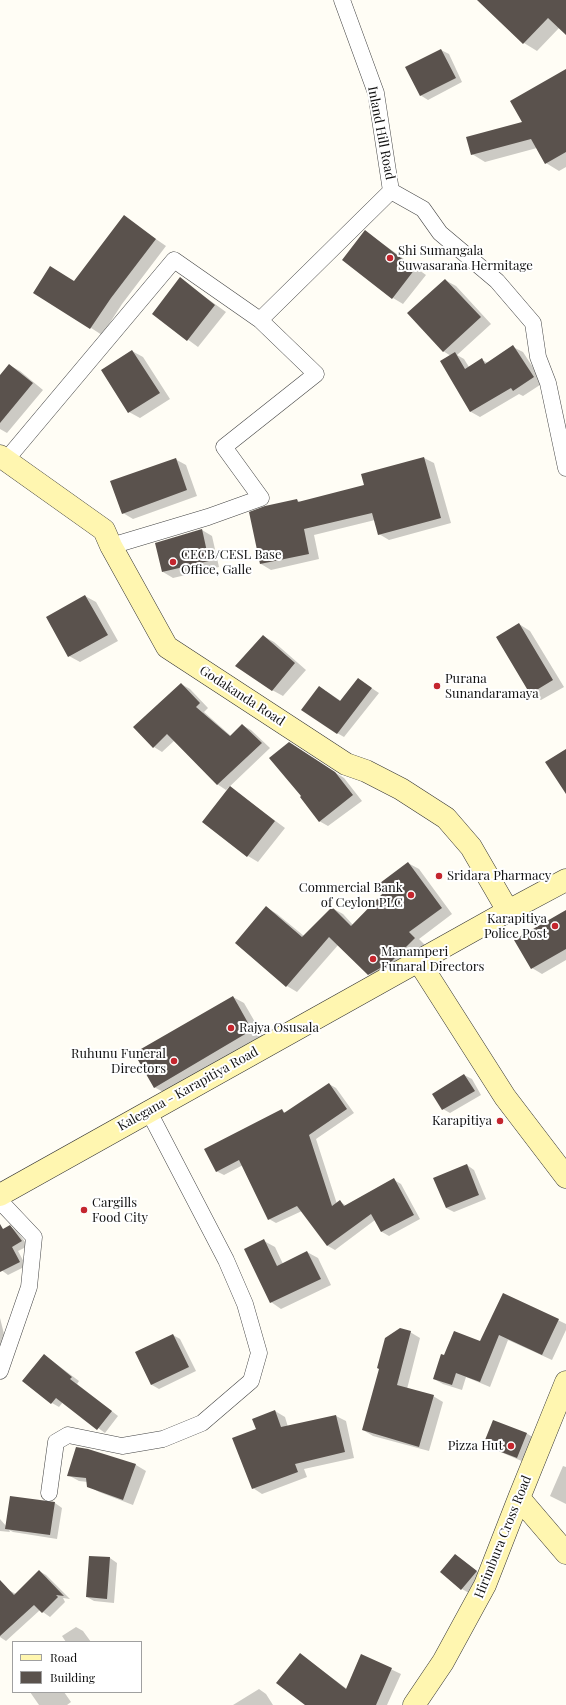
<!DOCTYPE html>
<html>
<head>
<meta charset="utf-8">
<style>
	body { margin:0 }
	#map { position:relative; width:566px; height:1705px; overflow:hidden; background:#fffdf5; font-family:"Playfair Display",serif }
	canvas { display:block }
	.legend { position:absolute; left:12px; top:1641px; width:130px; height:52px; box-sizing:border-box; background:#fff; border:1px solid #a0a0a0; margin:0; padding:5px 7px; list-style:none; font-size:12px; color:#111 }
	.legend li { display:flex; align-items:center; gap:8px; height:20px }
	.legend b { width:20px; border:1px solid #a0a0a0 }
</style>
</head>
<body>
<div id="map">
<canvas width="566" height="1705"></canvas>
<ul class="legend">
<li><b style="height:5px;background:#fff6b0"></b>Road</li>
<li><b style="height:11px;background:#5a524d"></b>Building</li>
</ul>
</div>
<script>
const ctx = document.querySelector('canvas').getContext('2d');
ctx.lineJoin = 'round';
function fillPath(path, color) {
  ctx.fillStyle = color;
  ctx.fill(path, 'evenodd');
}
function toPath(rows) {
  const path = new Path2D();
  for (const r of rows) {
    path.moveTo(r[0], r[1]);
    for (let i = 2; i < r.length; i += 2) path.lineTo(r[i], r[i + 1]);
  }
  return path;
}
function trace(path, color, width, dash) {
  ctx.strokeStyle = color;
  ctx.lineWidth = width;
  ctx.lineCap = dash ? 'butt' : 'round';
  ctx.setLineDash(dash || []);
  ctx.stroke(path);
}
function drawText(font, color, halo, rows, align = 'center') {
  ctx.font = font + ' "Playfair Display",serif';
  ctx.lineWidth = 4;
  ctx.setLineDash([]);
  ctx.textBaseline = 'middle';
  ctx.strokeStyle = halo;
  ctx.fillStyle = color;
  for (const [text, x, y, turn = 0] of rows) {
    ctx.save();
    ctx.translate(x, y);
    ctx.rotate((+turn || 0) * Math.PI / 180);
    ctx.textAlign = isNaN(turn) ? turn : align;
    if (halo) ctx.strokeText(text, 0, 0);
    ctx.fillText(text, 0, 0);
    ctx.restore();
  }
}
fillPath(toPath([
	[483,0,566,0,566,34,559,28,537,51,524,43,481,2],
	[441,50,449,54,462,82,428,100,420,95],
	[566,71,566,167,559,171,546,163,537,148,485,162,472,154,523,123],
	[124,217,166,246,122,304,102,335,35,292,75,282],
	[365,231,426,275,403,304,393,298],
	[180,279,226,312,198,347,153,314],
	[445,280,456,286,491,324,457,355,464,359,469,367,482,360,488,363,513,347,523,352,543,383,523,396,519,394,480,417,471,412,451,356,443,351],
	[132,351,143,357,170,399,140,418,129,412],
	[9,365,20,371,43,390,7,433,0,429,0,376],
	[424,458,434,463,451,523,389,540,379,534,375,520,314,535,319,559,271,570,261,564,297,500,300,502,366,486],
	[175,459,186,465,197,496,133,519,123,513],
	[202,530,212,536,219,567,173,578,163,572],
	[85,596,96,602,118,641,80,662,69,656],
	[519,624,530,631,564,687,541,700,530,694],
	[263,636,274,642,306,670,283,696,272,690],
	[358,679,379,693,344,737,337,733,326,691,341,701],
	[181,684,190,689,208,708,204,712,231,736,242,725,251,730,270,748,226,790,217,784,175,740,162,752,154,747],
	[299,749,344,778,362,801,328,826,319,821],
	[231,788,285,828,258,862,248,856],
	[408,863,419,869,452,914,419,939,425,945,402,968,380,980,369,974,339,944,297,992,287,986,266,907,277,914,304,936,332,908,343,914,353,925,387,891],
	[566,911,566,960,542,974,532,968],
	[233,997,244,1003,263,1036,165,1093,154,1087],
	[464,1075,472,1079,481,1095,450,1113,443,1109],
	[329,1084,336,1088,354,1113,316,1139,337,1204,340,1202,347,1206,394,1180,401,1184,420,1219,389,1236,382,1232,375,1220,335,1250,328,1246,302,1211,276,1223,269,1219,243,1165,224,1175,216,1171,282,1111,286,1113],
	[467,1165,474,1170,486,1199,454,1212,446,1208],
	[10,1226,17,1231,28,1246,18,1251,26,1266,8,1275,0,1269,0,1232],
	[264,1241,275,1247,283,1264,307,1252,318,1258,331,1285,281,1309,271,1302],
	[504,1294,566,1324,566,1330,552,1360,508,1340,490,1387,466,1377,462,1390,443,1384,434,1379,444,1356,481,1342],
	[0,1318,7,1346,0,1360],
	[410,1332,420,1338,407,1389,433,1396,443,1402,429,1451,373,1436,363,1430],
	[173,1335,180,1339,196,1371,159,1389,152,1385,137,1353],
	[51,1360,79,1381,77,1384,118,1416,105,1433,63,1402,59,1407,52,1403],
	[275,1411,285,1417,288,1427,336,1416,346,1421,354,1458,304,1469,307,1477,262,1494,253,1488,257,1429],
	[526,1433,534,1438,524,1462,484,1445],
	[87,1450,136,1465,146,1471,133,1505,99,1492,88,1486,88,1482,79,1481,68,1475],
	[563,1466,566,1467,566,1504,550,1496],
	[55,1503,62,1508,57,1539,13,1532,9,1530,10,1532,0,1531,0,1519,6,1526],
	[456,1555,483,1576,469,1593,462,1589],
	[90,1557,110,1558,117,1563,114,1603,94,1601,87,1597],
	[39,1571,46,1575,70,1599,63,1598,65,1602,50,1617,40,1610,6,1641,0,1637,0,1596,7,1589,16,1594],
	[76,1627,83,1631,91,1642,66,1642,62,1636],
	[300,1654,347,1689,361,1655,401,1674,387,1705,307,1705],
	[259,1689,266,1694,273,1705,233,1705],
	[30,1692,64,1692,71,1702,67,1705,39,1705]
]), '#0003');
fillPath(toPath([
	[477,0,566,0,566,35,548,18,523,44],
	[441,49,456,78,420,96,405,67],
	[566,69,566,152,545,164,531,139,471,155,466,137,522,122,510,101],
	[124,215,156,239,111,298,90,329,33,293,50,266,74,281],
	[365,230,415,269,392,299,342,260],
	[180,277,215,305,187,341,152,314],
	[445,279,481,317,443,352,407,313],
	[513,345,534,377,513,391,511,388,470,412,440,361,455,352,465,369,482,358,485,364],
	[132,350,160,393,128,413,101,370],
	[9,364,33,383,0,423,0,375],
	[424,457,441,518,378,535,372,513,304,529,309,554,260,564,249,512,265,506,297,499,298,502,364,485,361,474],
	[176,458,187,490,122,514,110,481],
	[202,529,209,561,162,572,155,543],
	[85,595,108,635,68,657,46,617],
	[519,623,553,680,530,694,496,637],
	[263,635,295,663,272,691,235,666],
	[358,678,372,688,337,734,301,710,319,686,340,701],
	[181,683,200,703,196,707,230,736,242,724,262,743,217,785,167,734,153,748,133,727],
	[289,742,335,772,353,795,319,822,300,797,301,796,269,758],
	[566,749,566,794,545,762],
	[230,786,275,821,247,857,202,822],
	[408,862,442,908,409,932,415,938,391,962,368,975,329,937,286,987,235,943,266,906,302,937,332,907,351,926,385,891,380,883],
	[566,910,566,949,531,969,514,940],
	[233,996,252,1030,154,1088,134,1053],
	[464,1074,475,1091,442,1110,432,1094],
	[329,1083,347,1109,309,1135,332,1206,340,1200,344,1206,394,1178,414,1215,381,1232,371,1214,327,1246,297,1206,268,1220,239,1160,216,1172,204,1149,282,1109,284,1113],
	[467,1164,479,1195,446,1208,433,1178],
	[0,1224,3,1229,10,1225,22,1241,12,1247,20,1262,0,1272],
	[264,1239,277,1266,307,1251,321,1279,270,1303,244,1249],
	[503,1293,559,1319,542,1355,499,1335,480,1382,456,1373,452,1385,433,1379,441,1354,444,1355,454,1331,480,1341],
	[400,1328,411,1331,397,1385,434,1395,419,1447,362,1430,379,1369,377,1368,385,1338],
	[173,1334,189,1367,151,1385,135,1352],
	[44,1354,72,1377,70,1379,112,1411,97,1430,56,1398,51,1404,22,1381],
	[275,1410,281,1427,336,1415,345,1452,295,1464,298,1472,252,1489,232,1438,256,1429,252,1419],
	[493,1420,527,1433,517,1458,483,1445],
	[76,1447,88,1449,136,1464,123,1500,87,1487,86,1478,67,1476],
	[10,1496,55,1502,50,1535,5,1529],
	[455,1554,477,1571,461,1590,440,1572],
	[89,1556,110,1557,107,1599,86,1597],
	[39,1570,64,1596,56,1595,58,1597,42,1613,34,1605,0,1636,0,1580,14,1595],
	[300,1653,346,1689,361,1654,392,1668,376,1705,305,1705,276,1683]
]), '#5a524d');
const street = toPath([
	[342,0,376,93,391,191],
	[391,191,423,209,440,233,497,281,533,323,538,357,548,383,566,468],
	[6,460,174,260,260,320,391,191],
	[111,546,208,517,261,498,224,447,316,374,260,320],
	[0,1201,34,1237,29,1287,0,1371],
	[49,1493,56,1442,68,1435,122,1446,163,1439,202,1423,251,1381,259,1353,245,1304,226,1260,149,1112]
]);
const secondary = toPath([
	[0,456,104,530,111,546,167,647,346,764,366,771,401,789,446,818,471,847,508,911],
	[419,962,505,1097,566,1177],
	[0,1195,508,911,566,880],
	[519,1498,566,1553],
	[414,1705,443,1662,485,1585,519,1498,566,1382]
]);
trace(street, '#444', 17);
trace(secondary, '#333', 23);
trace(street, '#fff', 16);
trace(secondary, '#fff6b0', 22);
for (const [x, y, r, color] of [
	[390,258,4,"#c4262e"],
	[173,562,4,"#c4262e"],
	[437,686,4,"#c4262e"],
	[439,876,4,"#c4262e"],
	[411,895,4,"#c4262e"],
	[555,926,4,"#c4262e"],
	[373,959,4,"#c4262e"],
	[231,1028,4,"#c4262e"],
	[174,1061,4,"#c4262e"],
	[500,1121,4,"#c4262e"],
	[84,1210,4,"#c4262e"],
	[511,1446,4,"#c4262e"]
]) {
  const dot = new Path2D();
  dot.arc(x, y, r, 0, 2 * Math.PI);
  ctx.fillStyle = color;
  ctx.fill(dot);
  trace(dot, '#fff', 1.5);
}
drawText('13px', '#111', '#fff', [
	["Inland Hill Road",381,133,79],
	["Godakanda Road",242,696,33],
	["Kalegana - Karapitiya Road",188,1089,-29],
	["Hirimbura Cross Road",503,1537,-68]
]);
drawText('13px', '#111', '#fff', [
	["Shi Sumangala",398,251],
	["Suwasarana Hermitage",398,266],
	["CECB/CESL Base",181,555],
	["Office, Galle",181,570],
	["Purana",445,679],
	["Sunandaramaya",445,694],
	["Sridara Pharmacy",447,876],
	["Commercial Bank",403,888,"right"],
	["of Ceylon PLC",403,903,"right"],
	["Karapitiya",547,919,"right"],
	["Police Post",547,934,"right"],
	["Manamperi",381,952],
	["Funaral Directors",381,967],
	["Rajya Osusala",239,1028],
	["Ruhunu Funeral",166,1054,"right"],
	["Directors",166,1069,"right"],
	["Karapitiya",492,1121,"right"],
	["Cargills",92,1203],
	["Food City",92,1218],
	["Pizza Hut",503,1446,"right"]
], 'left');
</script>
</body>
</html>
